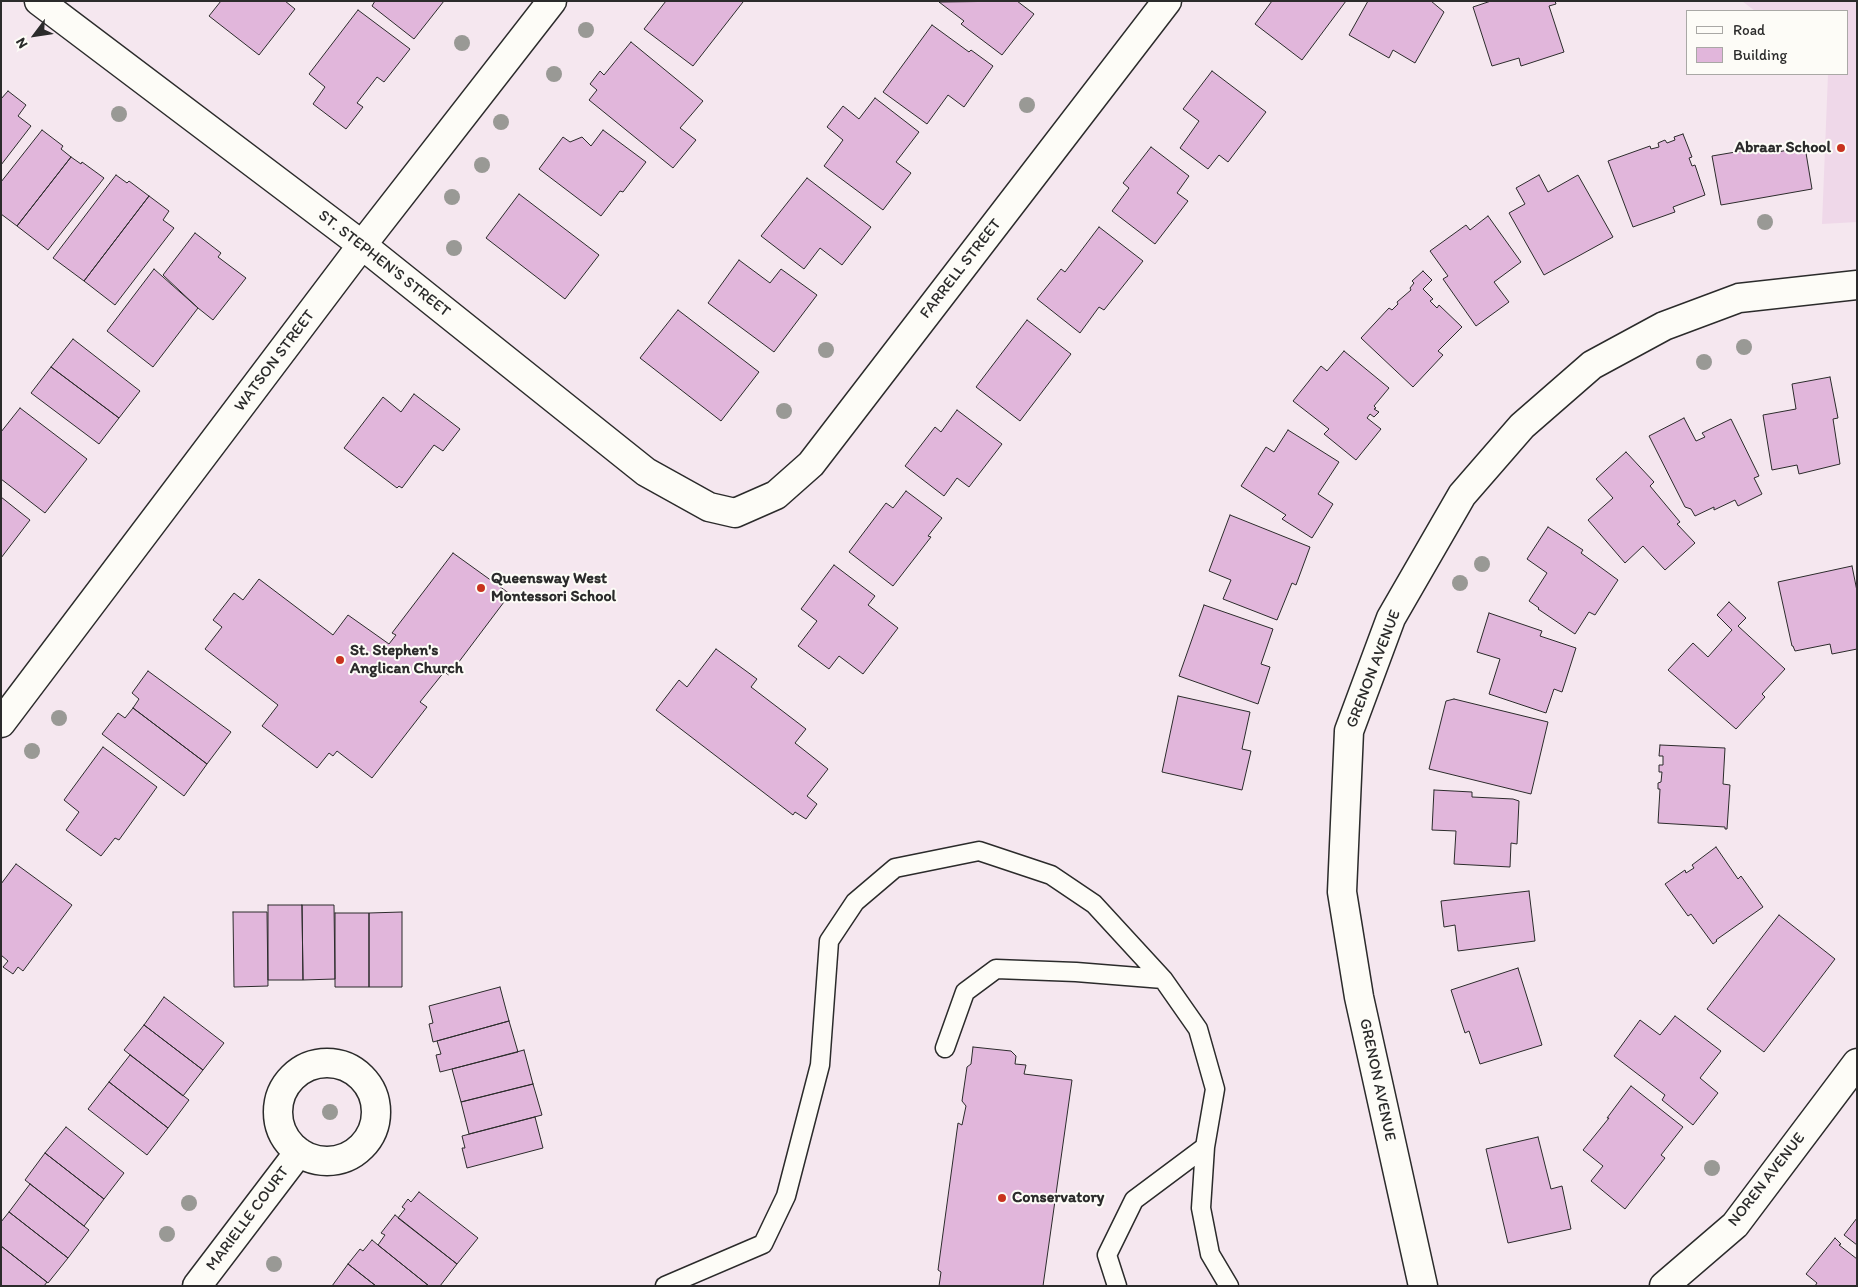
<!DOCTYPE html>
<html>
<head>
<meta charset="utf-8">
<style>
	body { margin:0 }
	#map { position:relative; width:1858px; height:1287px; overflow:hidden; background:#f5e7ef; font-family:Itim,sans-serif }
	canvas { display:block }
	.frame { position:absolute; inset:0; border:2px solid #2b2b2b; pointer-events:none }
	.legend { position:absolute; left:1686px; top:10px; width:162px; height:65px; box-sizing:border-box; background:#fdfcf7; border:1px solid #a9a8a5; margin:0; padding:6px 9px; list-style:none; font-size:15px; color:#2b2b2b }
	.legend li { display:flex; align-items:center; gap:10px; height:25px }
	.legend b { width:25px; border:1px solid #a9a8a5 }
	.north { position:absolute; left:10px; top:10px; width:50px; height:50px; -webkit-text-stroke:4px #fdfcf7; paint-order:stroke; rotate:239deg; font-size:14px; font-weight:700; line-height:20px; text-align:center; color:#2b2b2b }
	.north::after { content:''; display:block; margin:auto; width:18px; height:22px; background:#2b2b2b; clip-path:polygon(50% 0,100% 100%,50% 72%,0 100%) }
</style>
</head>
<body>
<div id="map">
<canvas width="1858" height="1287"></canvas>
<div class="frame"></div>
<ul class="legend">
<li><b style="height:6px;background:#fdfcf7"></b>Road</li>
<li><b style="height:14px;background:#e1b6db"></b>Building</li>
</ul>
<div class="north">N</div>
</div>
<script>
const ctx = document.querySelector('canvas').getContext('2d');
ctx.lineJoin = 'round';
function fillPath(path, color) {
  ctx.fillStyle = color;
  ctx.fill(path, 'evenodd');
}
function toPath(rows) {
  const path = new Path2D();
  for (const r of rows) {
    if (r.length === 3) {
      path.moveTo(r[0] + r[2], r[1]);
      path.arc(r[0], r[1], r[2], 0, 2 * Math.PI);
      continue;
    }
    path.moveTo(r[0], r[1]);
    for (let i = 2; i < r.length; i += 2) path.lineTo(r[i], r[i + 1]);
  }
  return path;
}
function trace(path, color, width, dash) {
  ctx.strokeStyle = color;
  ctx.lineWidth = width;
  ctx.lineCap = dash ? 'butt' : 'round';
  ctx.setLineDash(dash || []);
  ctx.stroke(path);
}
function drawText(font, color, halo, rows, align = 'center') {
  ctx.font = font + ' Itim,sans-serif';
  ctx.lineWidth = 4;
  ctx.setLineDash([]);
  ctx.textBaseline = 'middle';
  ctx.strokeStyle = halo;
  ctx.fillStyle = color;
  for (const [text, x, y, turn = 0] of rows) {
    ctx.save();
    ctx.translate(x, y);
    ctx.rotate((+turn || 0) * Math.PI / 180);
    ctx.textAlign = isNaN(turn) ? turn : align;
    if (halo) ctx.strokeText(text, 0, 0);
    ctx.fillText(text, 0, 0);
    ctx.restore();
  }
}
fillPath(toPath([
	[1742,1,1857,1,1857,222,1822,224,1828,74,1847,74,1847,11,1755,11]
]), '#efd8e9');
const building = toPath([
	[221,1,285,1,295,9,259,55,209,16,221,1],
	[375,1,444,1,414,39,372,6,375,1],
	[666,1,742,1,743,2,693,66,644,29,666,1],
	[1017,1,1034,14,1002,55,961,24,964,21,939,2,1017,1],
	[1272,1,1346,1,1302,60,1255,24,1272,1],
	[1368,1,1431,1,1444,12,1415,63,1393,50,1389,58,1349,35,1368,1],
	[1491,1,1555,1,1556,4,1549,6,1564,52,1521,66,1519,58,1492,66,1473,7,1491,1],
	[358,10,410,49,384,82,377,77,357,103,363,107,346,129,313,104,325,87,309,74,358,10],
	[932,25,969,52,971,50,993,66,964,107,948,95,927,124,883,92,932,25],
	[631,42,703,101,680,128,696,140,673,168,589,100,597,90,590,84,600,71,604,75,631,42],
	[1212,71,1266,112,1228,162,1219,155,1208,169,1180,148,1199,121,1183,109,1212,71],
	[8,91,26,105,18,116,31,126,1,165,1,99,8,91],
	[875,98,919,132,896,162,911,173,883,210,824,166,843,140,827,127,843,106,859,119,875,98],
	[42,130,63,146,61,149,71,157,17,226,1,214,1,182,42,130],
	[603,130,646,162,623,192,620,191,601,216,539,169,563,137,570,142,582,137,591,146,603,130],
	[1683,134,1692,157,1689,158,1692,166,1695,165,1705,195,1673,207,1675,212,1633,227,1608,161,1650,146,1651,149,1659,147,1658,143,1665,140,1667,143,1675,140,1674,137,1683,134],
	[1771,146,1772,153,1805,147,1812,189,1721,205,1712,156,1771,146],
	[1151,147,1189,176,1177,193,1188,201,1155,244,1112,211,1129,188,1123,183,1151,147],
	[71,157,81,164,82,162,104,178,48,250,17,226,71,157],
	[116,175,127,183,129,181,149,196,84,281,53,258,116,175],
	[1539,175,1548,192,1578,175,1613,237,1544,275,1509,213,1525,204,1516,188,1539,175],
	[807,178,871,227,842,265,820,248,804,269,761,236,807,178],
	[519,194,599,255,565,299,486,238,519,194],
	[149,196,169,211,163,220,174,228,115,305,84,281,149,196],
	[1488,216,1521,262,1494,282,1509,302,1476,326,1443,279,1448,276,1430,251,1466,225,1470,230,1488,216],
	[1099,227,1143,261,1104,310,1099,307,1080,333,1037,299,1061,269,1065,272,1099,227],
	[195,233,221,253,218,257,246,278,213,320,198,308,163,275,195,233],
	[739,260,770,283,781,269,817,295,774,352,708,303,739,260],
	[154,269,198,308,153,367,107,331,154,269],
	[1423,271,1432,280,1423,289,1433,299,1430,301,1437,308,1439,305,1462,327,1438,351,1443,355,1413,387,1361,338,1389,308,1392,310,1398,304,1397,302,1411,290,1410,288,1414,283,1412,281,1423,271],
	[678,310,759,372,721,421,640,358,678,310],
	[1027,320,1071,354,1020,421,976,387,1027,320],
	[73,339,140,391,119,418,51,367,73,339],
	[1344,351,1389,388,1374,406,1376,408,1374,409,1379,412,1374,417,1370,414,1367,418,1381,429,1356,460,1324,434,1329,429,1293,401,1321,366,1327,371,1344,351],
	[51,367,119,418,99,444,31,393,51,367],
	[1830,377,1838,418,1833,419,1840,464,1799,474,1797,465,1772,470,1763,415,1796,409,1792,384,1830,377],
	[414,394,460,429,443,451,434,445,402,488,399,486,397,488,344,448,383,397,401,412,414,394],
	[20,408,87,459,45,513,1,479,1,432,20,408],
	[957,410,1002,444,969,487,957,478,944,496,905,466,935,427,941,432,957,410],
	[1684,418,1696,441,1705,437,1702,433,1731,419,1759,476,1754,478,1762,494,1738,506,1735,500,1714,510,1714,507,1695,516,1691,509,1685,507,1649,436,1684,418],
	[1288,430,1339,462,1318,494,1333,504,1312,538,1282,519,1286,515,1241,486,1266,447,1274,452,1288,430],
	[1626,452,1654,482,1650,486,1680,522,1677,524,1695,543,1665,570,1643,546,1625,563,1588,520,1613,498,1596,479,1626,452],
	[906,491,942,518,928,536,931,537,893,586,849,552,886,503,893,508,906,491],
	[1,497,30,520,1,558,1,497],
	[1230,515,1310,547,1296,585,1292,583,1277,620,1223,599,1231,580,1209,571,1230,515],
	[1548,527,1583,550,1581,553,1618,580,1595,615,1589,612,1575,634,1538,609,1539,608,1529,601,1547,573,1527,559,1548,527],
	[453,553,510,594,449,675,444,672,420,702,427,707,372,778,337,751,333,756,329,753,317,768,262,726,278,705,205,649,222,627,213,620,234,593,243,600,259,579,333,635,348,615,389,644,396,635,392,633,453,553],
	[834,565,875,596,868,605,898,628,863,674,839,656,829,669,798,646,817,621,801,609,834,565],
	[1852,566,1857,591,1857,649,1832,654,1830,644,1795,651,1793,646,1792,646,1778,582,1852,566],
	[1729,602,1746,618,1738,626,1785,669,1762,694,1765,697,1736,729,1668,670,1693,643,1708,657,1732,630,1717,615,1729,602],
	[1204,605,1273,629,1261,664,1270,667,1258,704,1179,676,1204,605],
	[1489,613,1542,631,1540,636,1576,648,1562,692,1554,689,1546,713,1489,694,1500,659,1477,652,1489,613],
	[716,649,757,679,751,687,806,729,795,743,828,769,807,796,817,804,806,819,795,812,793,815,656,710,679,680,687,687,716,649],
	[148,671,231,732,207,764,133,708,139,699,132,693,148,671],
	[1178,696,1250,712,1242,749,1251,751,1242,790,1162,772,1178,696],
	[1454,699,1548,722,1531,794,1429,769,1446,701,1454,699],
	[133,708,207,764,184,796,102,734,118,713,125,718,133,708],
	[1660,745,1725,748,1723,784,1730,785,1727,829,1725,829,1725,827,1658,823,1660,789,1658,789,1658,783,1661,782,1662,772,1659,772,1659,765,1663,765,1663,756,1659,756,1660,745],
	[103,747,157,787,119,840,115,838,101,856,66,830,79,812,64,800,103,747],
	[1434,790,1472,792,1472,797,1513,799,1519,801,1517,844,1511,843,1510,867,1454,864,1456,831,1432,830,1434,790],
	[1716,847,1738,879,1741,876,1763,907,1716,940,1717,941,1713,944,1691,914,1688,916,1665,884,1685,870,1686,873,1694,868,1692,865,1716,847],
	[16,864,72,905,23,971,18,967,13,974,3,967,8,961,1,955,1,884,16,864],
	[1529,891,1535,941,1458,951,1455,925,1444,927,1441,901,1529,891],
	[268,905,302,905,303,980,268,980,268,905],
	[302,905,334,905,335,979,303,980,302,905],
	[233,912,267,912,268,986,234,987,233,912],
	[402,912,402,987,369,987,369,913,402,912],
	[335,913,369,913,369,987,335,987,335,913],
	[1779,915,1835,959,1764,1052,1707,1009,1779,915],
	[1518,968,1542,1045,1480,1064,1469,1031,1465,1033,1451,990,1518,968],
	[500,987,509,1021,433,1042,429,1024,433,1023,429,1006,500,987],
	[164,997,224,1043,203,1070,144,1025,164,997],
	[1675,1016,1721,1051,1700,1078,1718,1093,1693,1125,1662,1100,1665,1095,1614,1056,1640,1020,1660,1035,1675,1016],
	[509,1021,518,1052,440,1072,436,1055,441,1054,437,1041,509,1021],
	[144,1025,203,1070,183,1096,124,1050,144,1025],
	[973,1047,1011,1051,1016,1056,1015,1064,1026,1065,1024,1074,1072,1080,1043,1286,939,1286,941,1272,938,1270,958,1123,962,1125,966,1106,962,1101,967,1067,971,1064,973,1047],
	[524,1050,533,1084,461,1102,452,1069,524,1050],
	[130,1055,189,1100,168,1128,109,1082,130,1055],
	[109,1082,168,1128,147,1155,88,1109,109,1082],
	[533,1084,542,1115,469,1134,461,1102,533,1084],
	[1631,1086,1683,1127,1661,1155,1665,1158,1625,1209,1591,1181,1603,1166,1583,1150,1609,1118,1607,1118,1631,1086],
	[535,1117,543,1148,467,1168,462,1148,465,1148,462,1136,535,1117],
	[66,1127,124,1173,104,1199,45,1153,66,1127],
	[1538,1137,1551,1189,1562,1186,1571,1229,1508,1243,1486,1149,1538,1137],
	[45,1153,104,1199,84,1226,25,1180,45,1153],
	[30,1184,89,1230,68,1258,9,1212,30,1184],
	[419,1192,478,1238,457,1264,398,1218,405,1209,402,1207,408,1199,411,1202,419,1192],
	[9,1212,68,1258,48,1283,1,1246,1,1222,9,1212],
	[395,1215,457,1264,440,1286,429,1286,378,1245,385,1235,381,1233,395,1215],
	[1857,1218,1857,1245,1844,1235,1857,1218],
	[1835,1238,1841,1244,1839,1245,1857,1259,1857,1286,1815,1286,1817,1283,1806,1274,1835,1238],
	[372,1240,378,1245,429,1286,376,1286,348,1264,360,1249,363,1251,372,1240],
	[1,1246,47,1282,44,1286,1,1286,1,1246],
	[348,1264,376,1286,332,1286,348,1264]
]);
fillPath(building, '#e1b6db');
trace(building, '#2b2b2b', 1);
const lane = toPath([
	[945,1048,965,992,996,969,1076,972,1163,979],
	[665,1286,763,1244,786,1196,820,1065,829,941,855,902,895,868,979,851,1051,875,1094,904,1163,979,1198,1029,1215,1089,1205,1147,1201,1208,1210,1254,1229,1286],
	[1117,1286,1107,1255,1134,1200,1205,1147]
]);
const street = toPath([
	[39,1,362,245,646,472,709,507,735,513,776,495,811,464,1167,1],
	[1,723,362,245,552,1],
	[327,1112,49],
	[197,1286,299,1152],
	[1423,1286,1359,997,1342,892,1349,731,1391,618,1462,495,1522,426,1592,365,1664,326,1739,298,1857,285],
	[1664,1286,1735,1225,1857,1063]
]);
trace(lane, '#2b2b2b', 21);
trace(street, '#2b2b2b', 31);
trace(lane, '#fdfcf7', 18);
trace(street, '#fdfcf7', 28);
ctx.fillStyle = '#999995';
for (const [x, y] of [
	[586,30],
	[462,43],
	[554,74],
	[1027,105],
	[119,114],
	[501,122],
	[482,165],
	[452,197],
	[1765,222],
	[454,248],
	[1744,347],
	[826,350],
	[1704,362],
	[784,411],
	[1482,564],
	[1460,583],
	[59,718],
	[32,751],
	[330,1112],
	[1712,1168],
	[189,1203],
	[167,1234],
	[274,1264]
]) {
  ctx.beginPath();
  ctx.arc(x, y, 8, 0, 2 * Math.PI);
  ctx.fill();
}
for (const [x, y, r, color] of [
	[1841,148,5,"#c8321e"],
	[481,588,5,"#c8321e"],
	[340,660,5,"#c8321e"],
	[1002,1198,5,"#c8321e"]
]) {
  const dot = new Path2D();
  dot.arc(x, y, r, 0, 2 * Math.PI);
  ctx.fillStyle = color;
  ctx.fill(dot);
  trace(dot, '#fdfcf7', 2);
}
drawText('bold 16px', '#2b2b2b', '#fdfcf7', [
	["Abraar School",1831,148,"right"],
	["Queensway West",491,579],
	["Montessori School",491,597],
	["St. Stephen's",350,651],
	["Anglican Church",350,669],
	["Conservatory",1012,1198]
], 'left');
drawText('16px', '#2b2b2b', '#fdfcf7', [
	["ST. STEPHEN'S STREET",384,264,38],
	["FARRELL STREET",961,269,-52],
	["WATSON STREET",275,361,-53],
	["GRENON AVENUE",1374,669,-69],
	["GRENON AVENUE",1377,1080,78],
	["NOREN AVENUE",1767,1180,-52],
	["MARIELLE COURT",248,1219,-53]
]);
</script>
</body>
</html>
